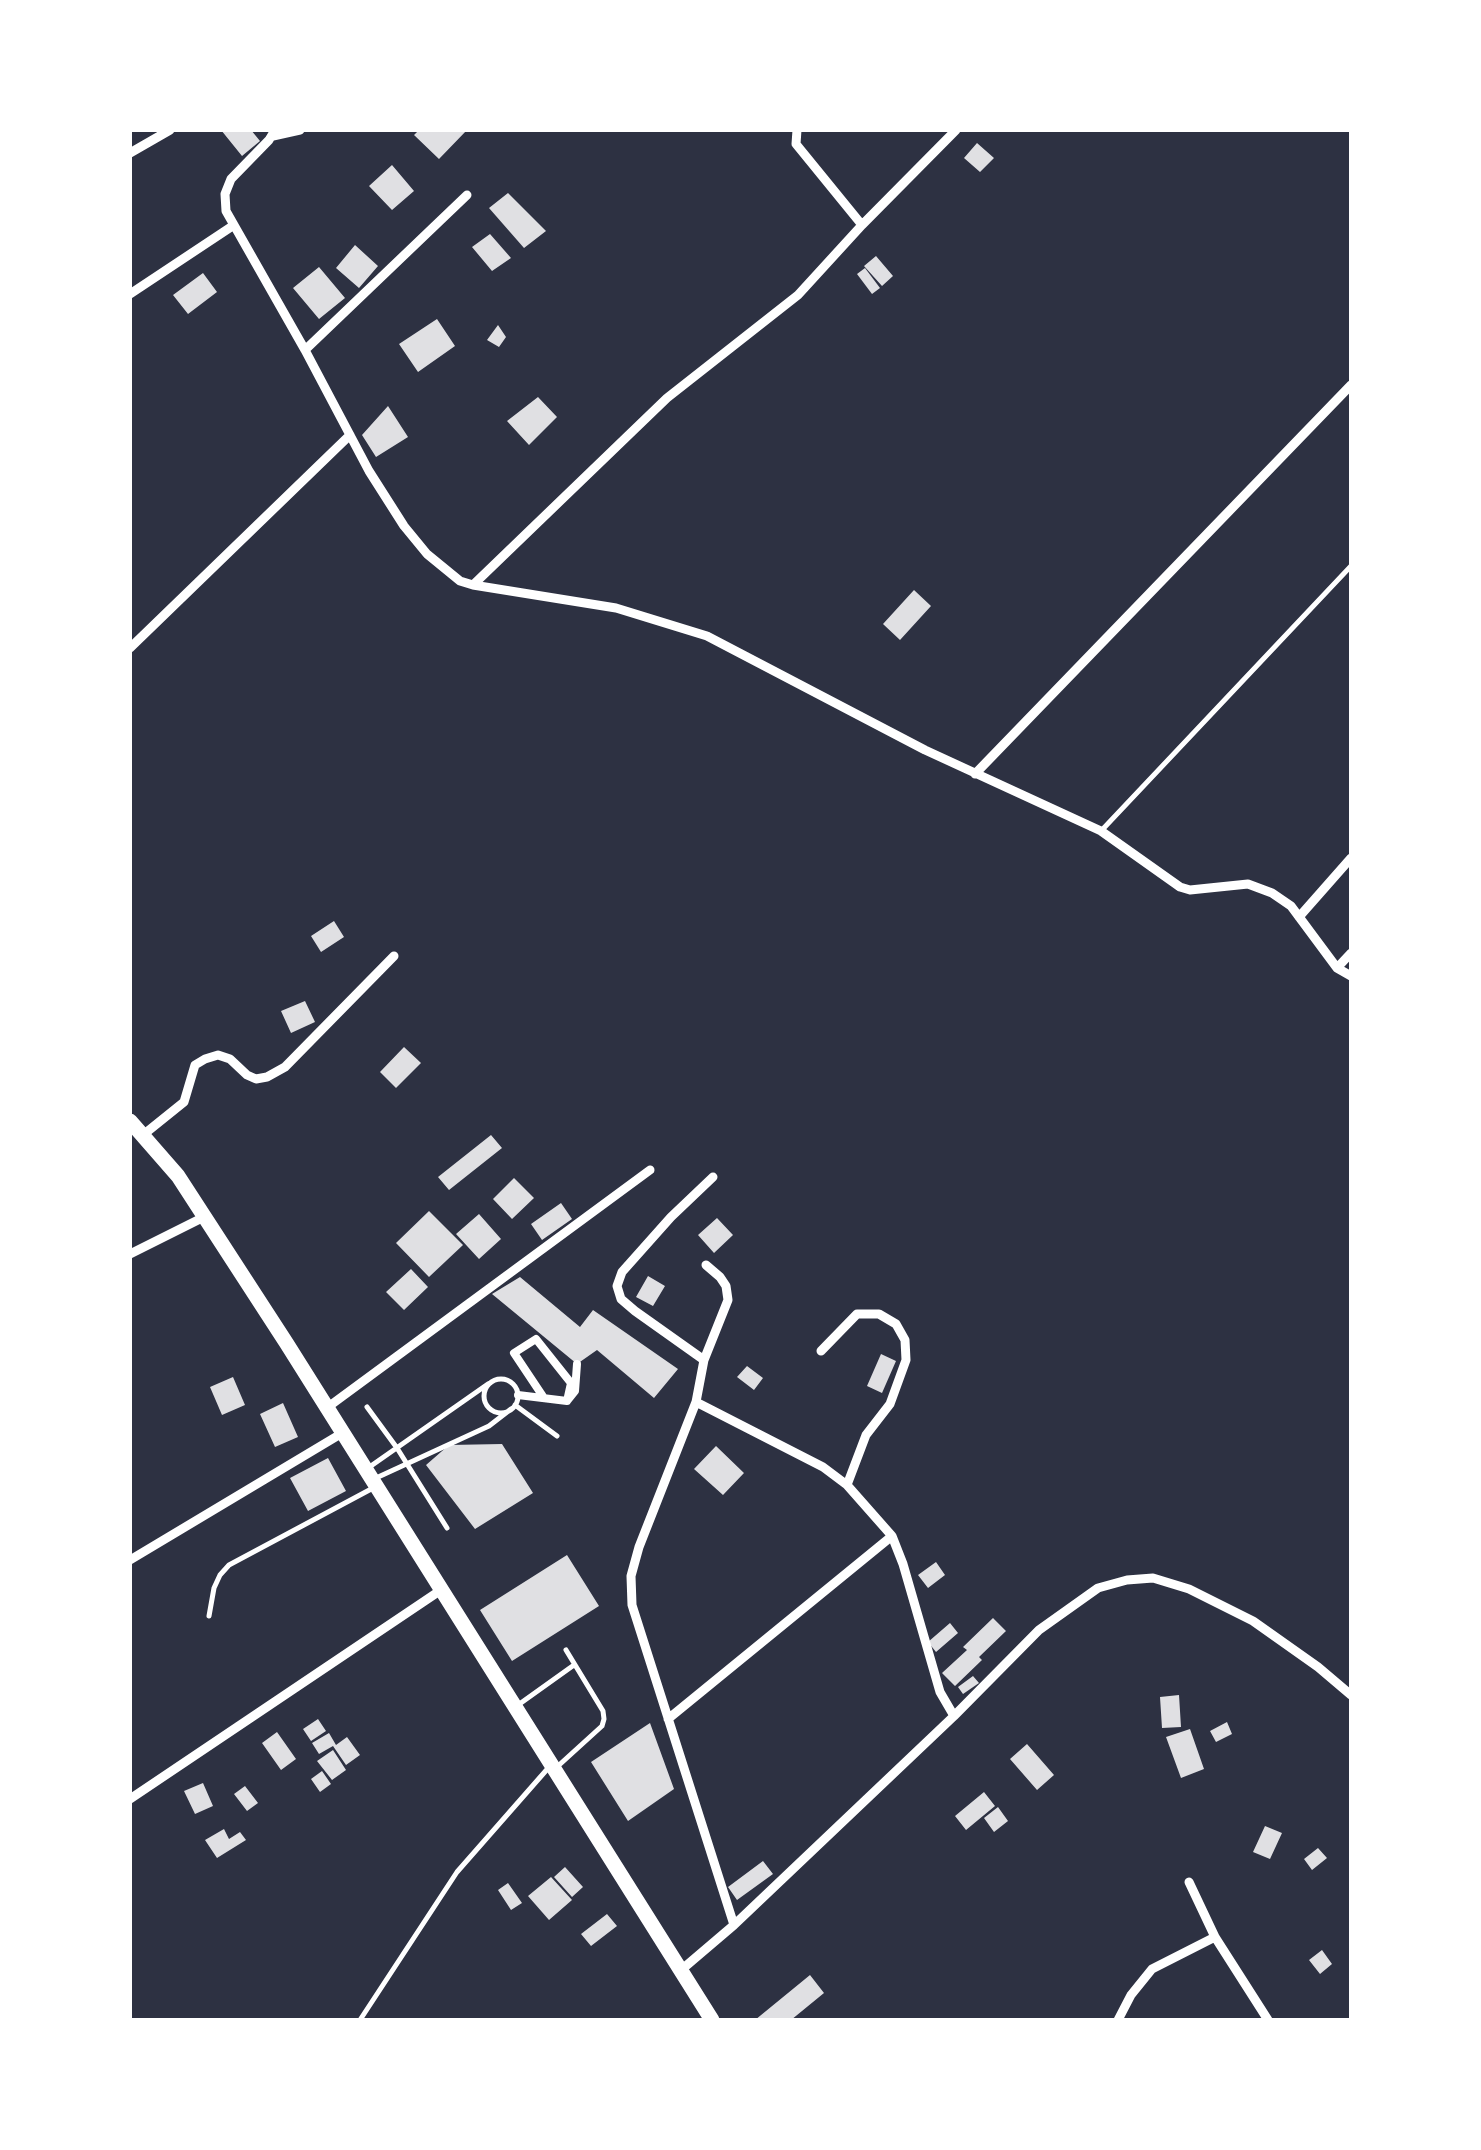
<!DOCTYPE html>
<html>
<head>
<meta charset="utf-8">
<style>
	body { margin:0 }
	#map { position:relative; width:1481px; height:2150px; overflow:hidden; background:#2d3142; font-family:"Archivo Narrow",sans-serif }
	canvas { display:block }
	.frame { position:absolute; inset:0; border:132px solid #fff; pointer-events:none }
</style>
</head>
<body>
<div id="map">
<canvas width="1481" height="2150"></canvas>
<div class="frame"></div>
</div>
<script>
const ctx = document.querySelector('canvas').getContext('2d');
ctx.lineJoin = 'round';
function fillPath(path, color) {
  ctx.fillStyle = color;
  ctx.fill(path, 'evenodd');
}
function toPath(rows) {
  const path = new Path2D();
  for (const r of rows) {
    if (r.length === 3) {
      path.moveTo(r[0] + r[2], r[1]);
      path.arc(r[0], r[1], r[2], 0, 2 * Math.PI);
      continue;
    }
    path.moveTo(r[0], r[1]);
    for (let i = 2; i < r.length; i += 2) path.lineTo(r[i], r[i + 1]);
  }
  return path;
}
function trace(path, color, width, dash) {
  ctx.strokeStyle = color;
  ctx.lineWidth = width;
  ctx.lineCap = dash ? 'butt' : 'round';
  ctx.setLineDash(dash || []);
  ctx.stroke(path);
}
fillPath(toPath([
	[221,130,251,130,260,141,242,156],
	[419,130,467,130,439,159,414,135],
	[977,143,994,158,980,172,964,158],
	[392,165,414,191,392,210,369,186],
	[508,193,546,231,524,248,489,208],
	[490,234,511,258,492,271,472,247],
	[355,245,378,266,359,288,336,268],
	[876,256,893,276,882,286,864,266],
	[319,267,345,298,319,319,293,288],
	[865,268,880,288,872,294,857,274],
	[203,273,217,292,188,314,173,295],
	[437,319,455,346,418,372,399,344],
	[498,325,506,337,499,347,487,340],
	[538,397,557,417,529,445,507,421],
	[388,406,408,437,376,457,362,435],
	[914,590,931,606,900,640,883,624],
	[334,921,344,937,321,952,311,936],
	[305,1001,315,1022,291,1033,281,1011],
	[404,1047,421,1063,396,1088,380,1072],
	[491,1135,502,1148,449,1190,438,1177],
	[514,1178,534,1198,512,1219,493,1199],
	[561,1203,572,1219,542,1240,531,1224],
	[429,1211,463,1245,429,1277,396,1243],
	[479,1214,501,1239,479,1259,456,1234],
	[717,1218,733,1235,714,1253,698,1235],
	[411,1269,428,1287,404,1310,386,1292],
	[648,1276,665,1286,653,1306,636,1297],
	[520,1277,580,1327,593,1310,678,1369,654,1398,597,1350,577,1364,492,1294],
	[881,1354,896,1361,882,1393,867,1386],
	[747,1366,763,1378,754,1390,737,1377],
	[233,1377,245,1405,222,1415,210,1387],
	[283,1403,298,1437,275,1447,260,1414],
	[502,1444,533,1493,475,1529,426,1465,449,1445],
	[716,1446,744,1473,723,1495,694,1469],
	[328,1458,346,1491,308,1511,290,1478],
	[567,1555,599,1606,512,1661,480,1610],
	[936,1562,945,1575,928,1588,918,1575],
	[993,1618,1006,1631,979,1657,982,1660,955,1686,942,1673,967,1650,963,1647],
	[950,1623,958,1633,936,1652,928,1642],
	[973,1676,979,1683,963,1694,958,1687],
	[1179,1695,1181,1727,1162,1728,1160,1697],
	[318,1719,326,1731,311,1741,303,1729],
	[1227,1722,1232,1734,1216,1742,1210,1731],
	[650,1723,674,1789,628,1821,591,1762],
	[1190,1729,1204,1769,1181,1778,1166,1737],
	[277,1732,296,1759,281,1770,262,1743],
	[329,1733,336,1745,347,1737,360,1755,346,1765,333,1746,319,1754,312,1743],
	[1027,1744,1054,1775,1037,1790,1010,1759],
	[333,1750,346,1770,332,1780,317,1761],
	[322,1771,331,1784,320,1792,311,1779],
	[203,1783,213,1806,195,1814,184,1791],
	[245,1786,258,1803,247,1811,234,1794],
	[984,1792,995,1806,966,1830,955,1816],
	[998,1807,1008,1821,994,1832,984,1818],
	[1265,1826,1282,1833,1270,1859,1253,1852],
	[224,1829,229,1839,240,1832,246,1840,217,1858,205,1840],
	[1318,1848,1327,1858,1312,1870,1304,1859],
	[763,1861,773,1874,737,1900,728,1887],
	[565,1867,583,1887,572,1897,554,1877],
	[551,1877,572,1900,549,1920,528,1896],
	[508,1883,522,1903,511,1910,498,1890],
	[607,1914,617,1926,591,1946,581,1934],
	[1322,1950,1332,1964,1320,1974,1309,1960],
	[810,1975,824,1993,791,2020,755,2020]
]), '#e0e0e3');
trace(toPath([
	[1101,831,1351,566],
	[501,1396,17],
	[515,1405,557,1436],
	[367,1407,397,1448,447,1528],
	[368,1468,488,1384],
	[376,1478,489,1426,511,1409],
	[209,1616,214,1588,220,1575,229,1565,375,1487],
	[518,1705,574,1665],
	[558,1766,602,1726,604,1719,603,1711,566,1650],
	[360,2020,457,1872,550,1766]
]), '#fff', 5);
trace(toPath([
	[518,1395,567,1401,575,1391,577,1364],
	[544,1398,514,1353,536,1339,571,1383,567,1401]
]), '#fff', 8);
trace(toPath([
	[275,130,269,140,231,179,225,194,226,211,305,350,369,471,404,526,427,554,460,581,473,585,616,608,707,636,925,750,1101,831,1180,887,1190,890,1248,884,1272,893,1291,906,1337,968,1351,976],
	[797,130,796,144,862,225],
	[273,136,300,130],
	[130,153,170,130],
	[130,294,234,225],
	[305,350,467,195],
	[473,585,667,398,798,295,862,225,956,130],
	[130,648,350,435],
	[975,774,1351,385],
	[1299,917,1351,858],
	[1337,968,1351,953],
	[143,1135,184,1102,195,1065,205,1059,218,1055,230,1059,247,1075,256,1079,267,1077,285,1067,394,956],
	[130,1254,204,1217],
	[706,1265,720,1277,726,1286,728,1300,704,1360,696,1402,639,1547,631,1576,632,1605,734,1925],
	[821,1351,857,1314,879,1314,896,1324,905,1340,906,1360,890,1404,866,1435,847,1485],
	[704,1360,635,1311,621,1299,617,1286,622,1272,671,1217,713,1177],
	[696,1402,823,1467,847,1485,892,1536,903,1564,940,1692,954,1716],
	[328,1407,650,1170],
	[130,1560,344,1432],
	[668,1719,892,1536],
	[130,1799,441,1590],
	[1215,1937,1268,2020],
	[680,1971,734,1925,954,1716,1039,1630,1098,1588,1127,1580,1153,1578,1189,1589,1253,1621,1318,1667,1351,1695],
	[1118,2020,1131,1995,1152,1969,1215,1937,1189,1882]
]), '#fff', 9);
trace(toPath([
	[130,1121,178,1176,287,1344,712,2020]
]), '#fff', 15);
</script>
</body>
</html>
